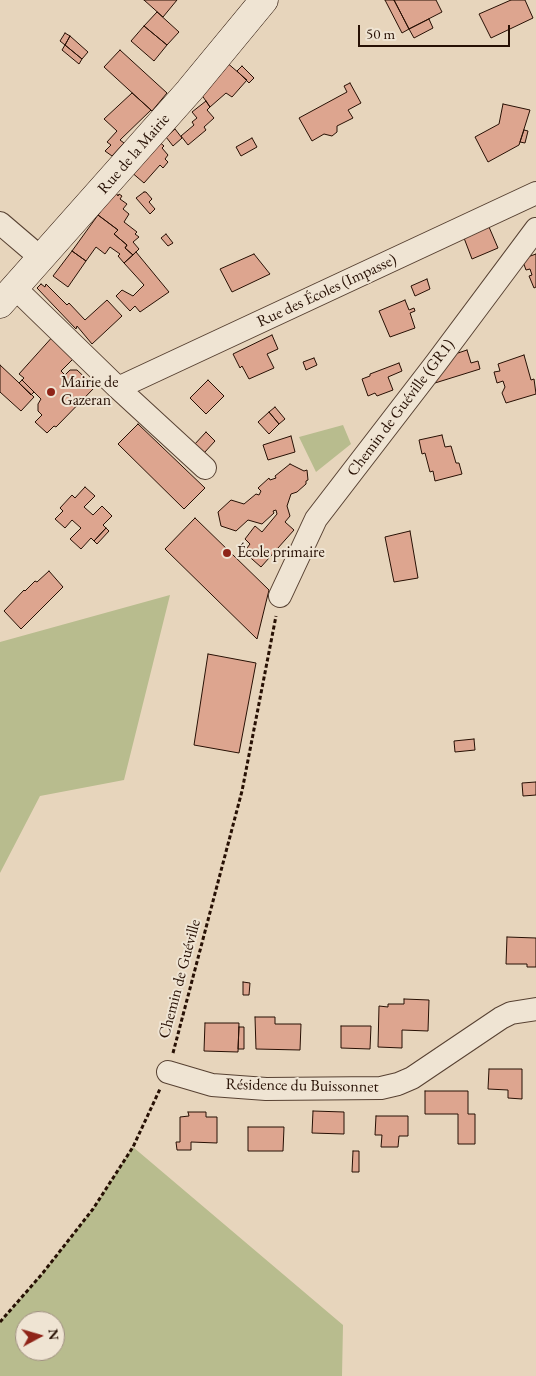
<!DOCTYPE html>
<html>
<head>
<meta charset="utf-8">
<style>
	body { margin:0 }
	#map { position:relative; width:536px; height:1376px; overflow:hidden; background:#e7d5bc; font-family:"EB Garamond",serif }
	canvas { display:block }
	.north { position:absolute; left:15px; top:1311px; width:50px; height:50px; box-sizing:border-box; background:#efe4d3; border:1px solid #9f8f80; border-radius:50%; rotate:84deg; font-size:14px; font-weight:700; line-height:20px; text-align:center; color:#271004 }
	.north::after { content:''; display:block; margin:auto; width:18px; height:22px; background:#8f2418; clip-path:polygon(50% 0,100% 100%,50% 72%,0 100%) }
	.scale { position:absolute; left:358px; top:25px; width:152px; height:22px; box-sizing:border-box; border:2px solid #271004; border-top:0; padding-left:6px; font-size:15px; line-height:18px; white-space:nowrap; color:#271004; -webkit-text-stroke:4px #efe4d3; paint-order:stroke }
</style>
</head>
<body>
<div id="map">
<canvas width="536" height="1376"></canvas>
<div class="north">N</div>
<div class="scale">50 m</div>
</div>
<script>
const ctx = document.querySelector('canvas').getContext('2d');
ctx.lineJoin = 'round';
function fillPath(path, color) {
  ctx.fillStyle = color;
  ctx.fill(path, 'evenodd');
}
function toPath(rows) {
  const path = new Path2D();
  for (const r of rows) {
    path.moveTo(r[0], r[1]);
    for (let i = 2; i < r.length; i += 2) path.lineTo(r[i], r[i + 1]);
  }
  return path;
}
function trace(path, color, width, dash) {
  ctx.strokeStyle = color;
  ctx.lineWidth = width;
  ctx.lineCap = dash ? 'butt' : 'round';
  ctx.setLineDash(dash || []);
  ctx.stroke(path);
}
function drawText(font, color, halo, rows, align = 'center') {
  ctx.font = font + ' "EB Garamond",serif';
  ctx.lineWidth = 4;
  ctx.setLineDash([]);
  ctx.textBaseline = 'middle';
  ctx.strokeStyle = halo;
  ctx.fillStyle = color;
  for (const [text, x, y, turn = 0] of rows) {
    ctx.save();
    ctx.translate(x, y);
    ctx.rotate((+turn || 0) * Math.PI / 180);
    ctx.textAlign = isNaN(turn) ? turn : align;
    if (halo) ctx.strokeText(text, 0, 0);
    ctx.fillText(text, 0, 0);
    ctx.restore();
  }
}
fillPath(toPath([
	[343,425,351,444,316,472,299,437],
	[170,595,124,780,40,796,0,873,0,642],
	[133,1147,343,1325,342,1376,0,1376,0,1322,42,1274,93,1209],
	[25,1321,55,1321,55,1351,25,1351]
]), '#b8bc8e');
const building = toPath([
	[144,0,177,0,163,17,144,0],
	[385,0,394,0,409,29,402,33,385,0],
	[394,0,436,0,442,12,409,29,394,0],
	[511,0,525,0,533,18,491,38,479,14,511,0],
	[157,12,179,32,167,45,144,26,157,12],
	[429,19,433,28,414,38,409,29,429,19],
	[144,26,167,45,154,61,131,41,144,26],
	[65,33,70,36,65,45,60,41,65,33],
	[70,36,88,52,82,59,65,45,70,36],
	[65,45,82,59,79,64,62,50,65,45],
	[120,50,167,93,152,111,104,67,120,50],
	[225,61,247,80,232,97,226,93,210,107,199,91,225,61],
	[242,66,254,78,249,83,237,71,242,66],
	[350,83,361,103,348,110,353,118,337,126,337,132,332,136,324,134,312,141,299,118,347,92,344,86,350,83],
	[132,93,151,110,120,140,124,143,112,156,105,151,111,145,107,142,117,131,104,119,132,93],
	[206,101,210,107,207,110,214,118,204,127,206,130,188,145,181,136,194,125,192,122,197,118,192,112,206,101],
	[503,104,530,110,519,145,488,162,475,137,499,124,503,104],
	[175,129,182,138,173,146,166,137,175,129],
	[524,130,528,131,525,143,520,142,524,130],
	[252,138,257,147,241,156,236,147,252,138],
	[157,140,164,146,162,148,168,155,165,159,168,162,163,168,160,165,144,183,130,171,157,140],
	[115,191,118,196,119,194,122,196,120,199,127,204,123,209,129,214,124,222,137,232,135,234,139,237,133,242,139,249,133,255,125,248,127,245,114,234,118,230,98,215,115,191],
	[144,192,146,192,152,199,149,202,155,209,150,214,136,198,144,192],
	[98,215,118,230,114,234,127,245,125,248,133,255,124,263,118,256,120,254,110,247,105,254,96,247,86,261,72,251,98,215],
	[489,227,498,248,472,259,464,238,489,227],
	[166,234,173,243,168,246,161,238,166,234],
	[72,251,86,261,68,287,53,276,72,251],
	[136,252,169,292,140,312,135,306,130,311,116,296,122,290,133,296,144,285,124,263,136,252],
	[254,254,270,274,232,292,220,269,254,254],
	[536,254,536,287,534,288,529,276,532,275,530,269,526,270,522,259,536,254],
	[427,279,430,289,415,296,411,286,427,279],
	[41,284,45,287,46,284,67,305,69,303,85,320,107,300,122,316,92,344,77,326,76,329,37,288,41,284],
	[405,300,409,310,414,308,415,311,410,313,415,328,390,337,379,311,405,300],
	[55,334,77,355,61,371,65,375,70,370,77,370,95,387,56,427,54,426,47,433,35,422,42,415,38,411,38,404,41,399,22,380,24,378,19,374,55,334],
	[272,335,278,349,267,354,274,368,249,379,242,366,240,368,233,354,272,335],
	[467,350,471,363,478,361,480,369,435,383,443,358,467,350],
	[524,355,531,380,534,379,536,394,506,403,502,393,505,387,503,381,497,383,494,372,500,371,498,364,524,355],
	[314,358,317,365,306,370,303,362,314,358],
	[399,363,402,371,388,377,393,390,377,396,375,393,368,396,362,379,370,376,370,374,399,363],
	[0,365,34,397,21,411,0,392,0,365],
	[22,380,34,392,31,395,19,383,22,380],
	[208,380,224,396,206,414,190,398,208,380],
	[275,407,285,419,279,424,269,412,275,407],
	[269,412,279,424,269,434,258,422,269,412],
	[138,424,205,488,184,509,118,444,138,424],
	[206,432,215,441,204,453,194,445,206,432],
	[442,435,445,447,451,446,456,463,459,463,462,474,435,481,433,471,430,472,425,453,422,454,419,440,442,435],
	[291,436,295,452,268,460,263,445,291,436],
	[290,464,304,471,307,470,308,480,306,481,306,484,297,492,291,494,287,506,290,516,285,522,294,530,261,567,244,552,250,544,245,539,255,526,262,532,277,514,276,510,273,511,274,513,262,524,248,520,236,531,221,526,218,512,231,500,244,504,256,494,259,495,261,491,258,488,269,478,270,480,276,478,275,476,290,464],
	[85,487,95,496,84,507,93,515,102,506,112,516,103,525,106,528,94,541,91,538,81,549,70,539,81,528,72,520,65,528,55,519,63,511,60,508,72,495,75,498,85,487],
	[195,518,269,590,257,639,165,549,195,518],
	[106,528,109,531,97,544,94,541,106,528],
	[410,531,418,578,394,582,385,537,410,531],
	[49,571,63,587,21,629,4,611,24,590,25,591,35,581,37,582,49,571],
	[208,654,256,663,239,753,194,745,208,654],
	[474,739,475,750,455,752,454,741,474,739],
	[536,782,536,795,523,796,522,783,536,782],
	[507,937,536,938,536,967,527,967,527,964,506,964,507,937],
	[243,982,250,983,249,995,243,995,243,982],
	[404,999,429,1000,428,1031,402,1030,402,1048,378,1047,379,1006,388,1007,388,1004,404,1004,404,999],
	[255,1017,275,1017,275,1024,301,1024,300,1050,256,1049,255,1017],
	[205,1023,239,1023,238,1052,204,1051,205,1023],
	[341,1026,371,1026,370,1049,341,1048,341,1026],
	[239,1027,244,1027,244,1049,238,1049,239,1027],
	[489,1069,522,1069,522,1099,508,1098,508,1090,488,1089,489,1069],
	[425,1091,468,1091,468,1114,475,1114,475,1144,458,1144,458,1114,425,1114,425,1091],
	[313,1111,344,1112,344,1134,312,1133,313,1111],
	[188,1112,206,1112,206,1117,217,1117,217,1143,191,1142,191,1150,177,1150,176,1142,180,1142,180,1117,189,1116,188,1112],
	[376,1116,408,1116,408,1136,399,1136,398,1147,381,1147,382,1135,375,1135,376,1116],
	[248,1127,284,1127,283,1151,248,1151,248,1127],
	[353,1151,359,1151,359,1172,352,1172,353,1151]
]);
fillPath(building, '#dda58f');
trace(building, '#271004', 1);
const street = toPath([
	[0,223,41,258],
	[15,288,118,388,205,468],
	[118,388,536,193],
	[280,596,316,519,436,363,536,229],
	[168,1072,212,1085,266,1089,381,1088,398,1084,412,1078,501,1018,511,1013,536,1009]
]);
const secondary = toPath([
	[0,304,189,91,264,0]
]);
trace(street, '#574132', 24);
trace(secondary, '#271004', 29);
trace(toPath([
	[173,1053,242,791,276,616],
	[0,1322,42,1274,93,1209,133,1147,160,1089]
]), '#271004', 3, [4, 2.5]);
trace(street, '#efe4d3', 22);
trace(secondary, '#efe4d3', 28);
for (const [x, y, r, color] of [
	[51,392,5,"#8f2418"],
	[227,553,5,"#8f2418"]
]) {
  const dot = new Path2D();
  dot.arc(x, y, r, 0, 2 * Math.PI);
  ctx.fillStyle = color;
  ctx.fill(dot);
  trace(dot, '#efe4d3', 2);
}
drawText('16px', '#271004', '#efe4d3', [
	["Rue de la Mairie",134,154,-49],
	["Rue des Écoles (Impasse)",327,291,-25],
	["Chemin de Guéville (GR1)",401,408,-53],
	["Chemin de Guéville",180,979,-75],
	["Résidence du Buissonnet",302,1086,1]
]);
drawText('16px', '#271004', '#efe4d3', [
	["Mairie de",61,383],
	["Gazeran",61,401],
	["École primaire",237,553]
], 'left');
</script>
</body>
</html>
